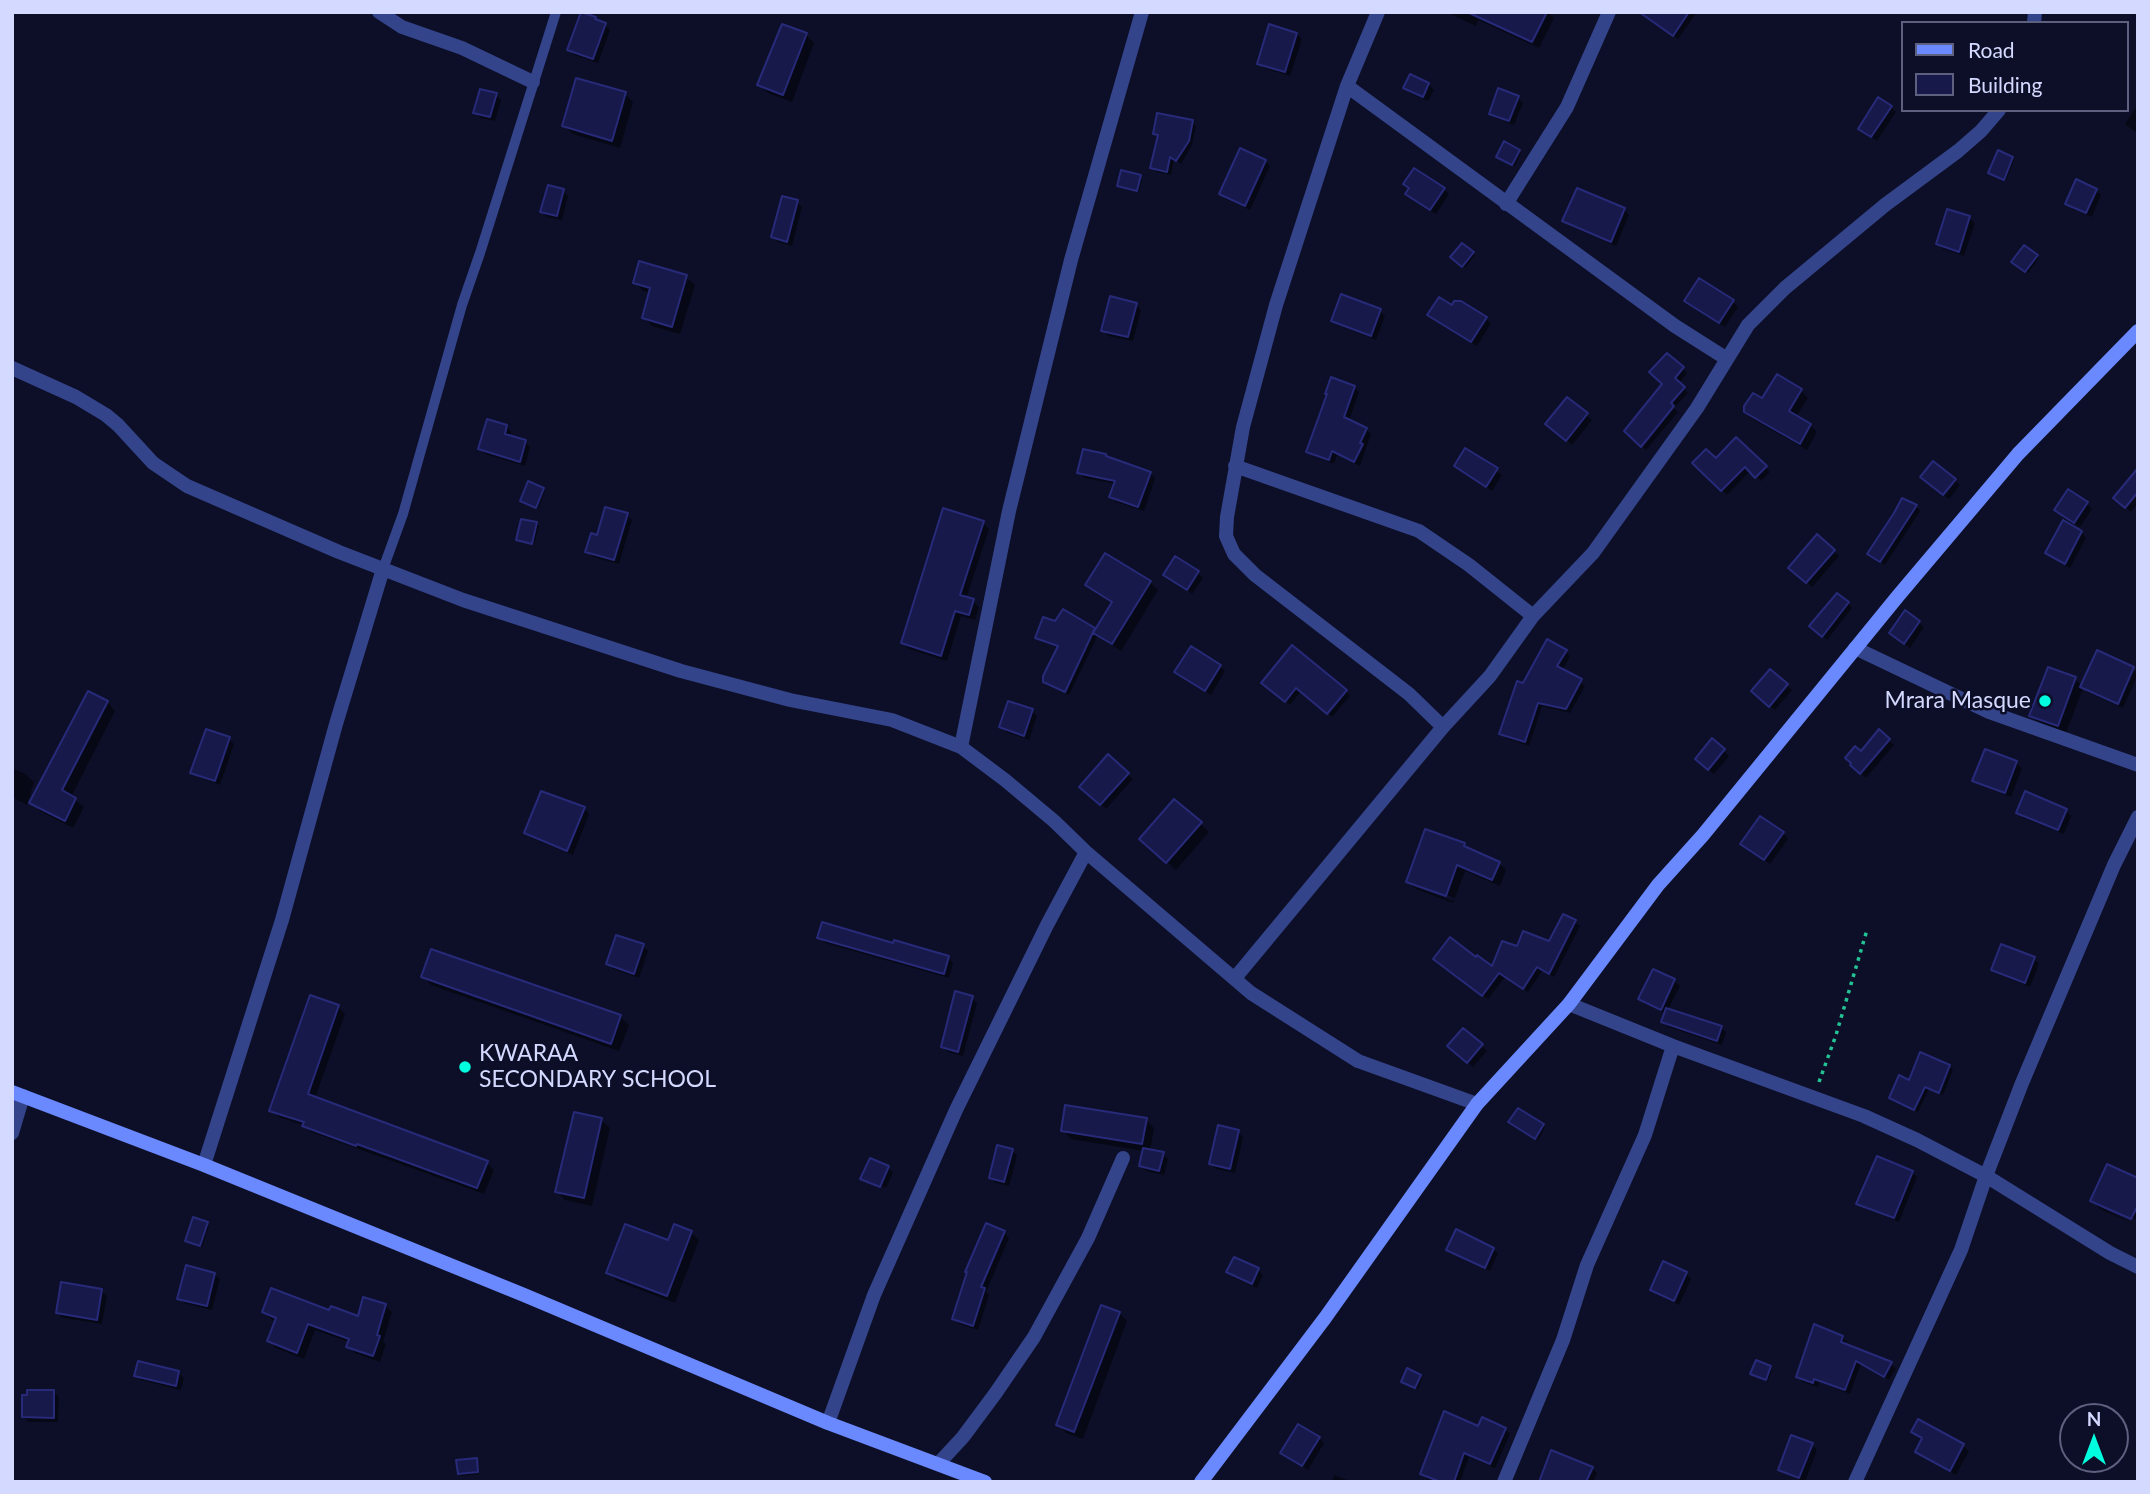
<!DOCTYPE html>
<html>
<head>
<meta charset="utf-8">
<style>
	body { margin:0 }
	#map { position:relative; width:2150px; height:1494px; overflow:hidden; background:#0d0f28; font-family:Lato,sans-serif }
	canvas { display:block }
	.frame { position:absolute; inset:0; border:14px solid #d4d9ff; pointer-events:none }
	.legend { position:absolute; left:1901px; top:21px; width:228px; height:91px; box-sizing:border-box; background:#0d0f28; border:2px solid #5d607e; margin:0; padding:9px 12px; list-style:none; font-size:21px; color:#d4d9ff }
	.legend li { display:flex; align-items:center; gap:14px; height:35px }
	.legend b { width:35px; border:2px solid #5d607e }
	.north { position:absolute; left:2059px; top:1403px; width:70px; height:70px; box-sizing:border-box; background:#0d0f28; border:2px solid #5d607e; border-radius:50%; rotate:0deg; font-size:19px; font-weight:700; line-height:28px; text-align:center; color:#d4d9ff }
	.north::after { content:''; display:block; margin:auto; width:24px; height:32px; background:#00ffde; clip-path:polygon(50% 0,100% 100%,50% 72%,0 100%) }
</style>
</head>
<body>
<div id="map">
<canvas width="2150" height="1494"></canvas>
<div class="frame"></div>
<ul class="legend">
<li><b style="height:9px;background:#6b89ff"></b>Road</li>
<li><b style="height:19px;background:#17194b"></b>Building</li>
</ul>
<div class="north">N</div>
</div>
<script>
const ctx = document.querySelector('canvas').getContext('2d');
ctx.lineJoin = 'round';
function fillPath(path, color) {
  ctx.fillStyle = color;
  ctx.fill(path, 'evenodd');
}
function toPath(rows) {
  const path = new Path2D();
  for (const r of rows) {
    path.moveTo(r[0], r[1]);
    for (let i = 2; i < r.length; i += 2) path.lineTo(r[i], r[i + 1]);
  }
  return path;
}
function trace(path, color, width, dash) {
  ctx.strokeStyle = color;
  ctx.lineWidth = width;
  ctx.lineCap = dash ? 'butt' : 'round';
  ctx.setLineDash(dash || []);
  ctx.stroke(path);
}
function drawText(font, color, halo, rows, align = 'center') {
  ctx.font = font + ' Lato,sans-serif';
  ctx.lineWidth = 5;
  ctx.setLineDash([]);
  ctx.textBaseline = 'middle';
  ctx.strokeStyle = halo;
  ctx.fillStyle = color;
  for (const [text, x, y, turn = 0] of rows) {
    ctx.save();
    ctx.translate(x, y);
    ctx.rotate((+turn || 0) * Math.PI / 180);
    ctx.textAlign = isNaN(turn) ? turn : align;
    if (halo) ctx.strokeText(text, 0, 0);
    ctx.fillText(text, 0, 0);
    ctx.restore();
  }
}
fillPath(toPath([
	[1446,12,1548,12,1554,18,1539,48,1478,20,1476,26],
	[1646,12,1697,12,1678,39,1649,19],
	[595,18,610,30,598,63,574,55,569,50],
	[1297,34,1302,39,1290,76,1264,68,1259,63],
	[806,35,814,43,792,102,768,93,759,85],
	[1410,76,1428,84,1434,90,1428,101,1410,93,1405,87],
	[625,94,633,102,620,148,573,134,564,126],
	[496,95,501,100,495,121,481,118,475,112],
	[1518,98,1523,103,1514,125,1496,118,1491,113],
	[2138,104,2138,134,2125,124],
	[1891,107,1896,112,1877,141,1860,128],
	[1192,122,1196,126,1192,145,1181,164,1174,159,1171,175,1157,172,1152,168,1159,138,1155,134],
	[1519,151,1521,153,1515,166,1500,159],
	[2012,158,2014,160,2006,180,1992,175],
	[1265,161,1270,166,1250,210,1226,199,1221,194],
	[1140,177,1142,179,1139,192,1119,185],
	[1444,189,1449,194,1436,214,1412,199],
	[2096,190,2101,195,2092,217,2072,209,2067,203],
	[563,191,568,196,562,220,547,217,542,212],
	[797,202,802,207,792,246,778,242,773,237],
	[1624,209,1629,215,1616,246,1570,226,1564,221],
	[1969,218,1975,223,1964,256,1943,249,1938,244],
	[1462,245,1475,255,1465,268,1452,257],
	[2037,256,2039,258,2028,273,2016,264],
	[686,277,695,285,680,334,652,326,644,318,651,293,643,291,635,282],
	[1457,300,1491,323,1477,346,1435,320,1429,315,1453,307],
	[1686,301,1733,302,1738,307,1725,327],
	[1136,304,1141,310,1133,341,1108,336,1103,330],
	[1380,311,1385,316,1376,340,1338,325,1333,320],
	[1668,355,1687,373,1679,384,1688,393,1674,408,1678,412,1646,450,1626,431,1664,385],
	[1354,387,1359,392,1349,421,1366,429,1371,434,1360,466,1337,455,1334,464,1313,456,1308,451],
	[1801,391,1808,398,1796,417,1810,425,1817,432,1807,450,1751,418,1744,411,1753,395,1762,401],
	[1567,399,1592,420,1572,445,1552,429],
	[506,426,511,432,510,437,525,442,530,447,525,466,485,454,480,449],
	[1736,439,1770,472,1761,481,1751,470,1727,495,1694,463,1716,461],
	[1466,450,1502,475,1492,491,1456,466],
	[1079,473,1150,473,1155,478,1144,511,1116,502,1111,497,1116,484,1085,478],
	[1955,480,1960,485,1949,499,1928,482],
	[2138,485,2138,503,2131,512,2121,503],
	[543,489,545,491,538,509,522,501],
	[2087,504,2092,509,2080,527,2057,510],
	[1916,506,1920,511,1885,565,1874,558],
	[627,515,632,520,619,564,593,557,587,551,598,537],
	[983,523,989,529,966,599,973,601,979,607,975,620,961,616,947,661,909,649,903,643],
	[536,524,539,526,534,545,518,540],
	[2081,532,2086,538,2070,568,2053,558,2048,553],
	[1834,551,1839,556,1812,587,1796,573],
	[1198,573,1203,578,1192,594,1171,579],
	[1150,582,1158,590,1121,651,1098,635,1069,695,1046,685,1043,681,1059,648,1041,641,1037,637,1094,630,1096,631,1113,604,1095,593,1087,585],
	[1848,603,1852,608,1827,640,1815,630],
	[1906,612,1924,627,1910,648,1896,638],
	[1565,651,1570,656,1562,671,1585,686,1570,713,1542,706,1529,746,1506,738,1501,733,1524,685],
	[1220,666,1225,671,1211,695,1177,672],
	[2133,668,2138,675,2123,708,2087,692,2083,688,2066,733,2040,724,2031,716,2075,679,2082,686],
	[1770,671,1792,690,1775,710,1758,696],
	[1264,683,1346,691,1350,696,1332,717,1301,691,1290,705],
	[107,702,115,711,71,797,84,807,73,828,40,811,32,803],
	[1032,711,1037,716,1029,740,1006,732,1001,727],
	[229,739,234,744,220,785,198,777,192,772],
	[1889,740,1894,745,1866,778,1857,770,1861,754],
	[1712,741,1729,756,1714,774,1702,764],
	[1986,751,2016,763,2022,768,2011,797,1980,785,1975,780],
	[1108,757,1133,779,1106,809,1082,787],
	[12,768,25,774,34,782,27,805,12,797],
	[1175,801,1209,832,1176,870,1150,847],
	[584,808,589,814,573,855,531,838,526,833],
	[2066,811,2071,816,2064,834,2023,818,2018,812],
	[1783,833,1788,839,1770,864,1748,849],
	[1464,845,1470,851,1499,863,1506,870,1500,886,1465,871,1453,903,1416,889,1408,882],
	[1415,883,1455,898,1453,901,1415,887],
	[1564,916,1580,926,1554,977,1542,971,1528,992,1505,977,1488,999,1440,963,1493,969,1518,948,1550,943],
	[819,937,894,945,948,958,953,963,949,978,825,943],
	[643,946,648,951,639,978,613,969,608,963],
	[432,951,620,1017,629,1025,619,1051,431,985,423,977],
	[2034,959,2039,964,2030,987,1998,974,1993,969],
	[1654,971,1674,981,1680,986,1668,1010,1721,1027,1726,1033,1722,1045,1668,1027,1663,1022,1666,1014,1645,1004,1640,999],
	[972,998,977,1003,963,1056,948,1052,943,1046],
	[338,1007,345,1014,315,1098,487,1163,494,1170,484,1194,311,1132,305,1126,279,1117,271,1110],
	[1464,1030,1487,1051,1473,1067,1455,1051],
	[1949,1066,1953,1070,1943,1095,1929,1089,1918,1112,1891,1098],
	[601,1120,610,1128,592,1206,565,1200,557,1191],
	[1146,1120,1154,1128,1150,1151,1163,1154,1168,1159,1164,1175,1146,1171,1141,1166,1144,1151,1071,1139,1063,1130],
	[1513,1124,1543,1125,1545,1127,1538,1140],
	[1238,1132,1243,1137,1235,1173,1216,1169,1211,1164],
	[1012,1150,1017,1156,1009,1186,996,1183,990,1177],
	[888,1167,893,1173,886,1188,866,1180,866,1182,862,1179],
	[1912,1173,1917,1177,1899,1222,1863,1208,1858,1203],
	[2138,1180,2138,1220,2100,1203,2100,1207,2138,1226,2100,1209,2092,1200],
	[207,1224,209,1226,202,1247,187,1241],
	[691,1232,699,1240,675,1303,617,1281,608,1273],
	[1004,1232,1009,1238,986,1292,989,1295,978,1330,959,1324,954,1319],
	[1448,1249,1493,1249,1498,1253,1490,1271,1453,1253],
	[1258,1270,1263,1275,1257,1288,1233,1277,1228,1272],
	[1686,1273,1691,1279,1679,1305,1657,1295,1652,1290],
	[214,1274,220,1279,212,1310,184,1303,179,1298],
	[101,1291,107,1296,102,1324,63,1318,57,1313],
	[385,1305,392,1312,383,1342,386,1344,380,1362,355,1353,348,1346,349,1342,315,1330,304,1359,276,1348,269,1341,277,1321,271,1319,264,1312,330,1313,359,1318],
	[1119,1313,1127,1321,1083,1439,1066,1433,1058,1424],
	[1842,1337,1847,1342,1845,1345,1891,1364,1896,1369,1889,1380,1861,1364,1850,1394,1819,1382,1818,1387,1803,1382,1798,1377],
	[1770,1367,1772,1370,1768,1381,1752,1374],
	[178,1373,184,1378,181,1390,141,1380,136,1375],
	[1420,1376,1422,1378,1418,1389,1405,1384],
	[54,1392,59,1397,58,1422,29,1422,23,1417],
	[1919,1421,1963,1446,1969,1451,1956,1475,1922,1457,1917,1451,1924,1440,1913,1432],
	[1479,1428,1505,1429,1510,1434,1495,1468,1469,1457,1460,1482,1436,1482,1427,1479,1422,1474],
	[1319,1438,1324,1443,1308,1470,1283,1453],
	[1812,1445,1817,1450,1805,1482,1785,1474,1780,1469],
	[476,1460,478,1462,479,1474,461,1476,459,1474],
	[1592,1468,1597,1473,1593,1482,1543,1482],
	[1334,1475,1353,1482,1332,1482]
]), '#0007');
const building = toPath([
	[581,12,596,17,595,19,606,23,593,59,567,50,581,12],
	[1467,12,1547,12,1532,42,1467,12],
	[1639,12,1689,12,1673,36,1639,12],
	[782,24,807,33,783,95,757,85,782,24],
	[1269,24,1297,33,1285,72,1257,64,1269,24],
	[1410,74,1429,83,1423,97,1403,88,1410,74],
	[576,78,626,92,612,141,562,126,576,78],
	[1498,88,1519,96,1509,121,1489,114,1498,88],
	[480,89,497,93,490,117,473,113,480,89],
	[1878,97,1892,106,1871,137,1858,129,1878,97],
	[1157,113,1193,120,1189,141,1176,161,1170,157,1167,172,1150,168,1158,135,1153,134,1157,113],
	[1504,141,1520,150,1512,165,1496,157,1504,141],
	[1240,148,1266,160,1245,206,1219,194,1240,148],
	[1998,150,2013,157,2004,180,1988,173,1998,150],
	[1414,168,1445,188,1430,210,1405,194,1409,188,1403,184,1414,168],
	[1121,170,1141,175,1137,191,1117,186,1121,170],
	[2076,179,2097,189,2086,213,2065,204,2076,179],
	[548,185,564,189,557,216,540,212,548,185],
	[1577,188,1625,208,1611,242,1562,221,1577,188],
	[782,196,798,200,787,242,771,237,782,196],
	[1947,209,1970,216,1959,252,1936,244,1947,209],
	[1462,243,1474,252,1462,267,1450,257,1462,243],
	[2024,245,2038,255,2025,272,2011,262,2024,245],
	[639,261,687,275,672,327,642,318,650,288,633,283,639,261],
	[1699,278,1734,300,1719,323,1684,301,1699,278],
	[1341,294,1381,309,1371,336,1331,321,1341,294],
	[1110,296,1137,303,1128,337,1101,331,1110,296],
	[1439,297,1452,305,1454,301,1461,301,1487,317,1471,342,1427,315,1439,297],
	[1667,353,1684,367,1675,378,1685,387,1671,403,1674,406,1641,447,1624,431,1662,384,1649,372,1667,353],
	[1777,374,1802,389,1789,411,1811,424,1800,444,1744,412,1744,406,1753,393,1762,398,1777,374],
	[1331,377,1355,386,1344,417,1367,428,1360,443,1363,444,1354,462,1332,451,1329,460,1306,452,1327,394,1325,394,1331,377],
	[1567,397,1588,413,1566,441,1545,424,1567,397],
	[487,419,507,425,505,434,526,440,520,462,478,449,487,419],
	[1736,437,1767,466,1755,478,1745,467,1721,491,1692,463,1706,449,1716,458,1736,437],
	[1465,448,1498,468,1486,487,1454,466,1465,448],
	[1083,449,1106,454,1106,456,1151,472,1138,507,1109,497,1115,481,1077,473,1083,449],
	[1933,461,1956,479,1943,495,1920,477,1933,461],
	[2138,468,2138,492,2125,508,2113,498,2138,468],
	[528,481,544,488,536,508,520,501,528,481],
	[2068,489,2088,502,2074,523,2054,510,2068,489],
	[1902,498,1917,505,1880,562,1867,554,1894,513,1902,498],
	[605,507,628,513,614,560,585,552,591,533,597,535,605,507],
	[943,508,984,521,960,595,974,599,969,615,955,611,941,656,901,643,943,508],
	[521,519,537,522,532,544,516,540,521,519],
	[2063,520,2082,531,2065,564,2045,553,2063,520],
	[1817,534,1835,550,1806,583,1788,568,1817,534],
	[1105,553,1151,581,1112,644,1093,633,1112,602,1085,585,1105,553],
	[1175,556,1199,571,1187,590,1163,575,1175,556],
	[1837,593,1849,602,1822,637,1809,626,1837,593],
	[1063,609,1095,628,1065,692,1043,682,1043,676,1058,646,1035,638,1043,617,1055,621,1063,609],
	[1905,610,1920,621,1904,644,1889,633,1905,610],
	[1547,639,1567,650,1557,666,1582,679,1566,709,1538,703,1525,742,1499,734,1517,681,1523,683,1547,639],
	[1292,645,1347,690,1327,714,1296,688,1285,702,1261,683,1292,645],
	[1191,646,1221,665,1205,691,1174,672,1191,646],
	[2097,650,2134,667,2118,704,2080,687,2097,650],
	[2048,667,2076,677,2058,726,2029,716,2048,667],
	[1770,669,1788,684,1769,707,1751,691,1770,669],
	[88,691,108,701,62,790,76,798,65,821,29,803,88,691],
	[1008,701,1033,709,1024,736,999,727,1008,701],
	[206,729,230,737,215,781,190,773,206,729],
	[1879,729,1890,739,1860,774,1850,765,1851,763,1845,758,1855,746,1861,751,1879,729],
	[1712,738,1725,749,1708,770,1695,759,1712,738],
	[1985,749,2017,761,2005,793,1972,781,1985,749],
	[1108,754,1129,773,1100,805,1079,787,1108,754],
	[541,791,585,807,567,851,524,833,541,791],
	[2025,791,2067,809,2058,830,2016,813,2025,791],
	[1174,799,1202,822,1166,863,1139,839,1174,799],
	[1760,816,1784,832,1764,860,1740,844,1760,816],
	[1425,829,1465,843,1464,846,1500,862,1492,880,1457,865,1446,896,1406,882,1425,829],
	[1563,914,1576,920,1549,974,1537,967,1523,989,1499,973,1482,996,1433,959,1450,937,1476,957,1477,955,1492,966,1502,941,1517,946,1523,931,1549,941,1563,914],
	[822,922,893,943,894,940,949,956,944,974,817,938,822,922],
	[616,935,644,944,634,974,606,964,616,935],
	[2001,944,2035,957,2025,983,1991,970,2001,944],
	[431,949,621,1015,611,1044,421,977,431,949],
	[1653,969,1675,979,1661,1010,1638,999,1653,969],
	[955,991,973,996,958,1052,941,1047,955,991],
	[310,995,339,1005,308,1094,488,1161,477,1188,357,1144,356,1146,302,1126,304,1122,269,1111,310,995],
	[1666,1008,1722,1026,1717,1041,1661,1022,1666,1008],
	[1463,1028,1483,1044,1467,1063,1447,1046,1463,1028],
	[1920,1052,1950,1065,1939,1093,1925,1087,1914,1110,1889,1098,1899,1075,1909,1080,1920,1052],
	[1065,1105,1147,1118,1142,1144,1061,1131,1065,1105],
	[1518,1108,1544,1124,1535,1139,1508,1122,1518,1108],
	[574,1112,602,1118,584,1198,555,1192,574,1112],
	[1218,1125,1239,1130,1230,1169,1209,1164,1218,1125],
	[997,1145,1013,1149,1004,1182,989,1178,997,1145],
	[1143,1148,1164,1152,1159,1171,1139,1166,1143,1148],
	[1877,1156,1913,1171,1894,1218,1856,1204,1877,1156],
	[870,1158,889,1166,880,1187,860,1179,870,1158],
	[2107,1164,2138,1178,2138,1205,2131,1219,2090,1201,2107,1164],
	[193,1217,208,1222,200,1246,185,1241,193,1217],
	[986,1223,1005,1231,981,1287,985,1288,973,1326,952,1319,967,1272,965,1272,986,1223],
	[625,1224,668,1240,674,1224,692,1231,667,1296,606,1273,625,1224],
	[1456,1229,1494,1248,1485,1268,1446,1250,1456,1229],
	[1234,1257,1259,1268,1252,1284,1226,1272,1234,1257],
	[1663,1261,1687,1272,1674,1301,1650,1290,1663,1261],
	[186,1265,215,1273,207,1306,177,1299,186,1265],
	[61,1282,102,1289,97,1320,56,1313,61,1282],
	[271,1288,329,1310,331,1306,358,1316,363,1297,386,1304,377,1335,380,1336,373,1356,346,1347,349,1339,308,1324,297,1353,267,1341,276,1318,262,1312,271,1288],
	[1101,1305,1120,1312,1074,1432,1056,1425,1101,1305],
	[1814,1324,1843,1336,1841,1342,1892,1362,1884,1377,1856,1361,1845,1390,1814,1379,1813,1383,1796,1377,1814,1324],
	[1756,1360,1771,1366,1766,1380,1750,1374,1756,1360],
	[138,1361,179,1371,176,1386,134,1376,138,1361],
	[1407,1368,1421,1375,1415,1388,1401,1382,1407,1368],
	[27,1390,54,1390,54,1418,22,1417,22,1395,27,1395,27,1390],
	[1444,1411,1478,1426,1482,1417,1506,1428,1490,1464,1464,1453,1454,1482,1441,1482,1420,1474,1444,1411],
	[1918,1419,1964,1444,1950,1471,1915,1452,1922,1438,1911,1432,1918,1419],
	[1298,1424,1320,1437,1302,1466,1280,1453,1298,1424],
	[1791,1435,1813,1443,1799,1478,1778,1470,1791,1435],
	[1551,1450,1593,1467,1586,1482,1539,1482,1551,1450],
	[477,1458,478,1472,458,1474,456,1460,477,1458]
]);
fillPath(building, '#17194b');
trace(building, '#272a79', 2);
trace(toPath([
	[1819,1082,1836,1035,1867,930]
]), '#23c395', 3.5, [3.5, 5]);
trace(toPath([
	[383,569,403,514,462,305,480,253,556,12]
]), '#34448b', 10);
trace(toPath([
	[379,12,402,27,462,48,533,82],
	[1378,12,1347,86,1276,305,1243,427,1227,517,1226,536,1234,554,1255,575,1409,694,1443,727],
	[2034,23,2035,12],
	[1347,86,1675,326,1727,359],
	[1506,204,1567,107,1609,12],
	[12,368,76,397,106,415,118,425,153,463,187,486,339,552,463,600,681,671,790,700,892,720,961,747,1005,780,1054,821,1086,852,1251,993,1358,1061,1477,1104],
	[1235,466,1419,531,1469,565,1533,616],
	[1855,648,1989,712,2138,765],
	[961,747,1009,511,1071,260,1142,12],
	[1235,978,1443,727,1490,676,1533,616,1593,553,1697,408,1748,325,1785,288,1885,205,1958,151,1981,131,1999,110],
	[1569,1004,1673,1046,1864,1116,1917,1140,1986,1176,2110,1253,2138,1267],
	[12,1133,23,1096],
	[204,1165,282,920,336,724,383,569],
	[828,1423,874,1295,956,1110,1047,925,1086,852],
	[939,1463,963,1437,995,1394,1034,1337,1088,1238,1123,1158],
	[1504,1482,1563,1340,1587,1265,1645,1135,1673,1046],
	[1855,1482,1961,1250,1986,1176,2022,1083,2114,865,2138,817]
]), '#34448b', 14);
trace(toPath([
	[12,1092,204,1165,524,1295,828,1423,985,1482],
	[1201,1482,1325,1318,1477,1104,1569,1004,1658,885,1703,835,1898,596,2018,454,2138,331]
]), '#6b89ff', 14);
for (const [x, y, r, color] of [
	[2045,701,7,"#00ffde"],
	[465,1067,7,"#00ffde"]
]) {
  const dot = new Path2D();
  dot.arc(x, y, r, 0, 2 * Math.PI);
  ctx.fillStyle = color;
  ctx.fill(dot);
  trace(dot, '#0d0f28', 2.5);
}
drawText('23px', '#d4d9ff', '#0d0f28', [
	["Mrara Masque",2031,701],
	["KWARAA",479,1054,"left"],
	["SECONDARY SCHOOL",479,1080,"left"]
], 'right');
</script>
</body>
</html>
